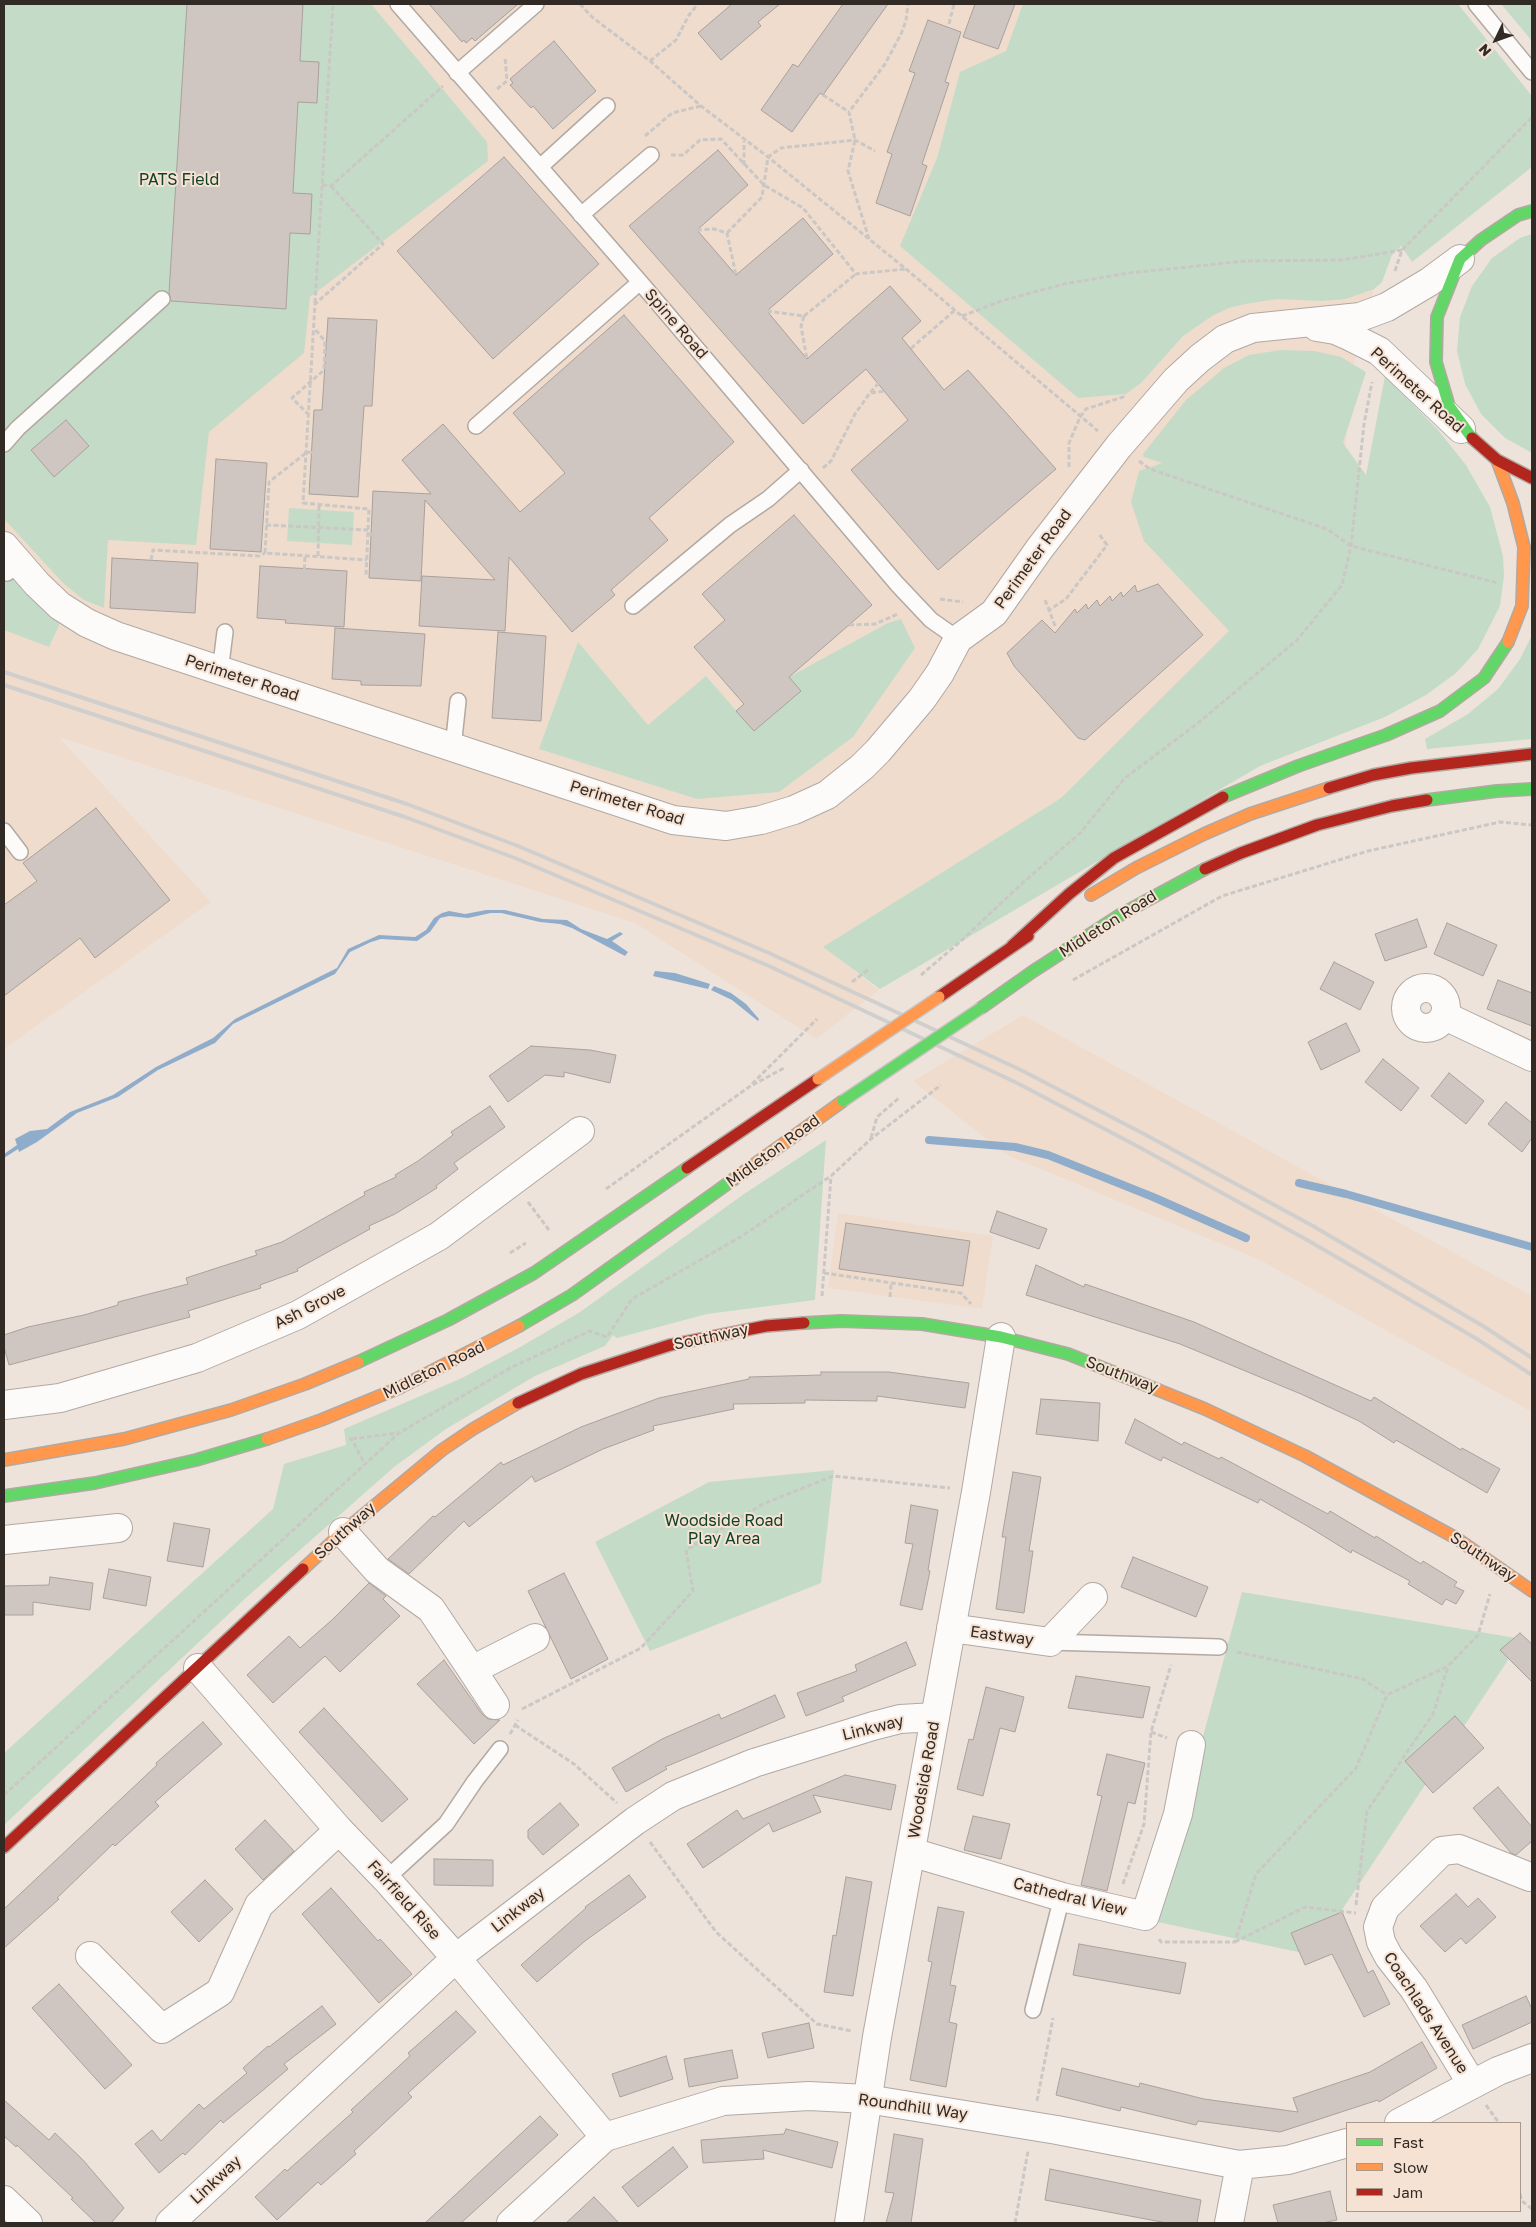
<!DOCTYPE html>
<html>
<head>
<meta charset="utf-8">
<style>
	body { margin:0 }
	#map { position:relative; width:1536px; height:2227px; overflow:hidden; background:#eee3db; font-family:"Golos Text",sans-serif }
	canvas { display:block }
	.frame { position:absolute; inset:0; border:5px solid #322b25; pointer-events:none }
	.legend { position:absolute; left:1346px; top:2122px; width:175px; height:90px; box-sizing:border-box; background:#f6e2d3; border:1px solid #a8998d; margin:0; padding:6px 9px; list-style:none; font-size:15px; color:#322b25 }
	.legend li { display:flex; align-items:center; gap:10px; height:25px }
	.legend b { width:25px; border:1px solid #a8998d }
	.north { position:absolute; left:1471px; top:15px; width:50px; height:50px; -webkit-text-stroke:4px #f6e2d3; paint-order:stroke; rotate:228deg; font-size:14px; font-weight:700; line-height:20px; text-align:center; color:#322b25 }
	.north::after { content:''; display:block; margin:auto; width:18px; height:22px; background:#322b25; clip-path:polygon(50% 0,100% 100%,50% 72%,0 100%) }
</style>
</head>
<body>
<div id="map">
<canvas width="1536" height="2227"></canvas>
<div class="frame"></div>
<ul class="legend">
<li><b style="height:6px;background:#63d668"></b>Fast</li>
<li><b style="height:6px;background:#ff974d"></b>Slow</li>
<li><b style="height:6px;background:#b3261e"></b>Jam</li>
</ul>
<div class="north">N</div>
</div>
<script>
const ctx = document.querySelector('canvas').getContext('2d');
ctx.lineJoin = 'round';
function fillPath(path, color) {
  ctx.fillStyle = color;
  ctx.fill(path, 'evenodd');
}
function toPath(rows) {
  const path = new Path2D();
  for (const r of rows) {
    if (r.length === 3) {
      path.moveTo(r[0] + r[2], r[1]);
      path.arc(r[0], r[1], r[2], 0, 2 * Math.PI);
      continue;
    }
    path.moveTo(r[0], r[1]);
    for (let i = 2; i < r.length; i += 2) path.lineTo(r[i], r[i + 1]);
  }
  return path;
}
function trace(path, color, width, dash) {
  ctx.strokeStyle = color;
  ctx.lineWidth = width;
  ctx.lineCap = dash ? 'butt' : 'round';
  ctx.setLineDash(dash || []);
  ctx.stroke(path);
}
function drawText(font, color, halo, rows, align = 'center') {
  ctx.font = font + ' "Golos Text",sans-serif';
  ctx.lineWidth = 4;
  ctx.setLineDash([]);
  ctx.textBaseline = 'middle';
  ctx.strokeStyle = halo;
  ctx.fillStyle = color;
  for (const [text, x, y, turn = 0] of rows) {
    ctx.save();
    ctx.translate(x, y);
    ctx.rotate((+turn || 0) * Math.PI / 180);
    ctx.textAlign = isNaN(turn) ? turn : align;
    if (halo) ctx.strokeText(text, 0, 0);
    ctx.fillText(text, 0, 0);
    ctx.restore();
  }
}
fillPath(toPath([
	[4,4,1211,4,1390,231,1354,363,1332,580,1061,798,824,947,879,990,816,1039,635,923,59,737,211,902,4,1049],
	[1023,1015,1532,1296,1532,1412,1260,1260,1007,1155,913,1081],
	[838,1213,993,1236,982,1309,828,1288]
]), '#efdccd');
fillPath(toPath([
	[4,4,371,4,487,142,488,161,310,297,304,353,209,432,196,545,108,540,104,608,84,600,64,584,4,519],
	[1023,4,1458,4,1532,96,1532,167,1412,262,1401,246,1392,255,1382,282,1374,289,1346,299,1322,301,1277,299,1245,304,1229,308,1212,316,1183,336,1141,383,1126,394,1078,398,900,246,937,158,960,72,1006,51],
	[1501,4,1532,4,1532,41],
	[1532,234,1532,453,1505,438,1481,414,1465,384,1457,351,1460,317,1472,286,1492,258,1520,238],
	[1281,350,1314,351,1341,357,1366,372,1343,443,1366,475,1385,376,1438,430,1466,465,1490,507,1503,556,1504,576,1500,606,1478,649,1456,673,1426,695,1385,717,1260,766,880,989,823,947,1061,798,1229,631,1144,541,1131,502,1139,471,1162,463,1144,457,1143,454,1186,400,1224,368,1249,355],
	[289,508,354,512,352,545,287,541],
	[4,563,61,621,49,647,4,630],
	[901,619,915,648,853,737,779,792,697,799,539,749,578,642,648,725,706,676,754,731,800,691,789,677,888,623],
	[1532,635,1532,739,1427,749,1425,739,1468,714,1498,689,1520,659],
	[826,1140,815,1300,707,1314,617,1338,613,1335,605,1346,535,1376,446,1429,394,1467,248,1596,4,1825,4,1753,273,1509,284,1464,346,1445,344,1429,462,1378,522,1346,580,1312,744,1194],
	[834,1470,821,1583,650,1651,595,1542,709,1482],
	[1242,1592,1522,1639,1312,1955,1153,1921]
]), '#c4dcc7');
fillPath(toPath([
	[486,910,505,910,543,919,567,920,581,929,607,939,620,932,623,934,612,941,628,952,625,956,572,928,560,924,540,922,501,913,491,913,468,918,449,916,440,918,430,932,417,941,381,939,371,942,350,952,335,974,233,1024,215,1043,158,1070,118,1097,77,1113,37,1142,19,1152,18,1149,4,1158,4,1154,17,1145,15,1139,30,1131,47,1129,70,1112,113,1095,156,1067,213,1038,235,1019,337,968,348,949,379,935,415,937,426,930,434,918,442,913,449,911,465,914],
	[655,971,675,973,710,984,708,989,653,976],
	[714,986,731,993,746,1004,759,1019,758,1021,732,1000,711,990]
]), '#8fadca');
trace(toPath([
	[929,1140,1015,1147,1048,1155,1153,1197,1246,1238],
	[1299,1183,1346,1194,1532,1247]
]), '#8fadca', 8);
const building = toPath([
	[187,4,303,4,300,61,319,62,317,103,298,102,293,193,312,194,310,234,290,233,286,309,171,301,169,293,187,4],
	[429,4,518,4,475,41,472,38,466,43,464,40,462,42,429,4],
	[732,4,780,4,758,22,761,26,721,60,698,33,732,4],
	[843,4,888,4,823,95,820,93,792,132,761,110,793,64,798,67,843,4],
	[975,4,1015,4,998,49,963,37,975,4],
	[928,20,961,32,945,82,949,83,922,164,927,166,910,216,876,203,892,154,887,152,915,73,909,71,928,20],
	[554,41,596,91,553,129,533,106,531,108,510,85,513,83,510,79,554,41],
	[718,150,748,185,697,230,736,275,803,218,833,254,767,311,807,359,890,286,921,321,902,338,944,390,968,370,1056,469,938,570,851,470,908,420,866,369,803,424,629,226,718,150],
	[504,157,599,264,493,359,397,251,504,157],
	[624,315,734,442,649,518,668,540,611,590,615,595,572,632,509,557,505,631,419,626,422,576,495,580,425,500,421,581,369,578,373,491,431,494,402,460,443,424,520,512,565,473,513,413,624,315],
	[328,318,377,320,372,406,364,406,358,497,309,494,314,410,322,410,328,318],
	[66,420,89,446,54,477,31,450,66,420],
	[216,459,267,463,261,552,210,549,216,459],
	[794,515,872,605,789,677,801,691,754,731,736,711,744,704,694,647,725,620,702,594,794,515],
	[112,558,198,563,195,613,110,608,112,558],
	[260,566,347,571,344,627,285,623,286,620,257,618,260,566],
	[1158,584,1203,635,1085,740,1078,738,1014,666,1007,653,1042,620,1055,633,1075,609,1077,613,1086,604,1088,609,1097,600,1100,606,1110,596,1112,601,1121,592,1123,597,1135,585,1137,592,1158,584],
	[335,628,425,634,421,686,361,685,361,681,332,679,335,628],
	[498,632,546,636,541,721,492,718,498,632],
	[96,808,170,900,95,958,80,938,4,996,4,905,37,881,23,863,96,808],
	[1417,919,1427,947,1385,961,1375,934,1417,919],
	[1447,923,1497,945,1483,976,1434,954,1447,923],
	[1334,962,1374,982,1360,1010,1320,989,1334,962],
	[1498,980,1532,993,1532,1026,1487,1009,1498,980],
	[1346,1023,1360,1051,1321,1070,1308,1042,1346,1023],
	[531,1046,590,1050,616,1055,610,1083,564,1072,564,1077,545,1075,508,1102,489,1076,531,1046],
	[1383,1059,1419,1088,1401,1111,1365,1082,1383,1059],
	[1449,1073,1484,1101,1466,1124,1431,1096,1449,1073],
	[1506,1102,1532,1123,1532,1138,1522,1152,1488,1124,1506,1102],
	[490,1106,505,1127,454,1163,458,1169,436,1186,437,1188,395,1214,369,1226,370,1229,297,1269,298,1271,260,1285,261,1288,188,1311,190,1317,9,1365,4,1347,4,1335,28,1327,84,1315,118,1305,118,1302,188,1284,186,1278,257,1255,255,1251,282,1242,365,1195,364,1192,396,1177,395,1175,418,1161,453,1135,451,1132,490,1106],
	[997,1211,1047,1229,1039,1249,990,1232,997,1211],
	[846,1223,970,1241,963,1286,839,1269,846,1223],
	[1036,1265,1084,1287,1085,1284,1194,1322,1371,1401,1374,1397,1461,1450,1462,1448,1500,1469,1487,1493,1396,1440,1394,1443,1359,1421,1301,1394,1180,1344,1026,1295,1036,1265],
	[821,1372,889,1372,969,1383,965,1408,877,1396,877,1401,805,1400,805,1403,733,1404,734,1409,653,1426,654,1430,603,1449,535,1482,532,1476,469,1527,464,1521,409,1574,388,1559,433,1516,435,1517,501,1462,503,1465,581,1427,659,1398,749,1379,749,1377,821,1375,821,1372],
	[1041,1399,1100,1403,1098,1441,1036,1434,1041,1399],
	[1135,1419,1182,1445,1184,1442,1219,1459,1221,1457,1328,1514,1330,1511,1375,1538,1376,1536,1421,1564,1423,1561,1457,1582,1454,1586,1464,1591,1456,1604,1446,1599,1442,1605,1408,1584,1410,1581,1352,1550,1351,1553,1309,1527,1260,1499,1258,1503,1163,1457,1161,1461,1125,1443,1135,1419],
	[1013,1472,1041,1477,1029,1551,1033,1551,1024,1613,996,1609,1006,1537,1002,1537,1013,1472],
	[911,1505,938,1510,928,1570,930,1571,922,1610,900,1605,913,1544,905,1543,911,1505],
	[174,1523,210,1529,203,1567,167,1561,174,1523],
	[1133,1557,1208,1587,1196,1617,1121,1587,1133,1557],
	[109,1569,151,1577,146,1606,103,1598,109,1569],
	[564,1573,608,1659,571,1679,528,1591,564,1573],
	[50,1577,93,1583,90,1610,33,1602,33,1615,4,1615,4,1586,49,1585,50,1577],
	[369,1583,386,1596,383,1599,400,1616,340,1672,325,1656,273,1703,247,1675,289,1636,300,1648,333,1619,369,1583],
	[1520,1633,1532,1644,1532,1682,1500,1650,1520,1633],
	[906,1642,916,1665,842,1697,844,1701,806,1716,797,1693,857,1671,855,1665,906,1642],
	[444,1660,482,1714,488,1719,500,1720,474,1744,417,1684,444,1660],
	[1076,1676,1150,1687,1143,1718,1068,1708,1076,1676],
	[986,1687,1024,1697,1015,1732,1000,1728,983,1796,957,1789,969,1739,973,1740,986,1687],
	[775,1695,785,1717,665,1767,667,1769,626,1792,612,1768,662,1739,719,1714,721,1719,775,1695],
	[324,1708,408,1799,382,1822,299,1732,324,1708],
	[1455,1716,1484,1748,1433,1793,1405,1761,1455,1716],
	[203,1722,222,1744,155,1802,159,1806,115,1846,113,1844,57,1898,59,1899,4,1948,4,1909,157,1765,156,1763,203,1722],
	[1107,1754,1145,1763,1135,1804,1128,1802,1107,1891,1081,1885,1102,1796,1097,1795,1107,1754],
	[845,1775,896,1785,891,1810,813,1795,821,1812,773,1832,769,1823,703,1868,687,1844,737,1810,743,1819,845,1775],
	[1498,1787,1532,1827,1532,1841,1516,1855,1511,1853,1473,1808,1498,1787],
	[560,1803,579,1825,543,1855,528,1838,528,1830,560,1803],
	[973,1816,1010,1824,1001,1859,964,1850,973,1816],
	[265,1820,294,1851,263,1880,235,1849,265,1820],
	[434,1859,493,1860,493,1886,434,1885,434,1859],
	[629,1875,646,1897,585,1941,537,1982,521,1965,586,1908,585,1907,629,1875],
	[846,1877,872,1882,853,1996,824,1992,833,1935,836,1936,846,1877],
	[205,1880,233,1909,199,1942,171,1912,205,1880],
	[331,1888,378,1941,380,1939,412,1974,379,2003,302,1914,331,1888],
	[1456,1894,1468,1907,1478,1898,1496,1917,1466,1944,1461,1938,1445,1952,1420,1926,1456,1894],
	[938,1907,964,1912,950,1985,956,1986,949,2022,957,2024,946,2087,910,2080,932,1962,928,1961,938,1907],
	[1342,1912,1368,1973,1373,1970,1390,2004,1364,2017,1332,1954,1305,1965,1291,1933,1342,1912],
	[1079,1944,1186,1963,1180,1994,1073,1975,1079,1944],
	[59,1984,132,2065,105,2089,32,2008,59,1984],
	[1526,1996,1532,2009,1532,2022,1473,2049,1462,2025,1526,1996],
	[322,2006,336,2024,284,2064,288,2069,262,2091,223,2123,221,2120,185,2155,183,2153,159,2173,135,2144,152,2130,161,2141,199,2104,204,2109,247,2073,243,2068,268,2046,269,2047,322,2006],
	[456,2011,476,2032,408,2093,412,2097,354,2151,356,2154,321,2185,318,2182,277,2220,255,2197,285,2169,287,2171,353,2112,351,2110,410,2056,408,2053,456,2011],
	[809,2023,814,2048,768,2058,762,2033,809,2023],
	[1422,2042,1437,2068,1379,2102,1378,2100,1280,2132,1198,2121,1196,2125,1121,2107,1120,2111,1056,2095,1062,2068,1139,2087,1140,2083,1204,2099,1298,2112,1293,2098,1370,2072,1422,2042],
	[732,2050,738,2078,689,2087,684,2059,732,2050],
	[666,2056,673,2079,620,2097,612,2074,666,2056],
	[4,2100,49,2140,55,2133,83,2160,124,2208,111,2223,96,2223,71,2199,73,2198,17,2145,16,2147,4,2136,4,2100],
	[540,2116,558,2135,461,2223,425,2223,540,2116],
	[786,2129,838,2142,832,2168,763,2150,764,2159,703,2163,701,2140,784,2134,786,2129],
	[894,2134,923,2139,911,2223,886,2223,894,2193,885,2192,894,2134],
	[673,2147,688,2167,638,2207,622,2187,673,2147],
	[1050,2169,1201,2200,1197,2223,1167,2223,1045,2200,1050,2169],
	[1330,2191,1337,2220,1322,2223,1278,2223,1273,2205,1330,2191],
	[594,2197,619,2223,566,2223,594,2197]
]);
fillPath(building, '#cfc6c1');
trace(building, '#aaa19c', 1);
const lane = toPath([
	[398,4,640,282,897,584,931,620,958,639],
	[1476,4,1532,72],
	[457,73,536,4],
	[540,167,607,106],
	[581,215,651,155],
	[476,426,640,282],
	[4,444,18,428,162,299],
	[4,571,7,573,18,563],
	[633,606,730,525,768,499,801,470],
	[217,670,222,656,225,632],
	[453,748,458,701],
	[4,831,20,852],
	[1050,1642,1219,1647],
	[386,1879,446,1824,475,1781,500,1749],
	[1033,2010,1062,1897]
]);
const street = toPath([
	[1317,327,1335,330,1349,336,1379,351,1461,429],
	[4,546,37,584,60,606,87,623,116,636,673,820,726,826,761,820,794,810,827,795,862,767,878,751,922,699,940,673,958,639,994,613,1040,548,1119,446,1176,380,1200,358,1225,339,1253,328,1360,317,1387,307,1429,282,1460,259],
	[1426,1008,20],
	[1445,1016,1532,1057],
	[4,1405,60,1398,197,1358,298,1315,439,1236,580,1131],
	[343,1532,377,1570,431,1609,472,1670,535,1638],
	[4,1540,118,1528],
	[951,1628,1050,1642,1093,1597],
	[198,1668,339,1830,386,1879,456,1958,605,2137],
	[472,1670,495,1705],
	[911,1852,1062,1897,1145,1916,1178,1814,1191,1745],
	[90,1956,162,2029,220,1992,259,1905,339,1830],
	[1472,2084,1414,1989,1389,1957,1381,1942,1378,1927,1385,1908,1442,1851,1459,1849,1530,1877],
	[1399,2123,1498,2071,1532,2058],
	[4,2200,28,2223],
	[170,2223,456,1958,635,1821,673,1796,754,1763,873,1726,900,1719,935,1717],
	[511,2223,605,2137,723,2101,809,2096,867,2099,1057,2130,1239,2165,1288,2160,1347,2143],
	[849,2223,877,2037,976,1492,1001,1337],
	[1229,2223,1240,2165]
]);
const fast = toPath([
	[1472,438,1449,406,1436,362,1437,317,1460,259,1481,240,1518,215,1532,211],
	[1223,797,1298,766,1386,735,1440,711,1484,678,1508,642],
	[1427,800,1497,791,1532,789],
	[981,1008,1032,972,1120,915,1205,869],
	[804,1323,841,1321,922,1324,1001,1337,1068,1354,1158,1390],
	[519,1326,572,1295,734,1179],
	[358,1362,448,1320,534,1273,687,1168],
	[4,1496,95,1483,196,1460,267,1439]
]);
const slow = toPath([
	[1497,460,1513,503,1524,547,1522,606,1508,642],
	[1091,895,1136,868,1204,834,1250,814,1329,788],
	[734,1179,843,1101],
	[1158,1390,1205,1409,1305,1456,1456,1538,1532,1591],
	[267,1439,321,1420,399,1388,519,1326],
	[4,1460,124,1439,231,1410,305,1384,358,1362],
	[303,1569,343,1532,442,1450,473,1429,518,1403]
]);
const jam = toPath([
	[1472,438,1497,460,1532,478],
	[1329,788,1373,775,1411,768,1532,754],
	[1205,869,1241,853,1317,825,1392,806,1427,800],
	[1012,946,1069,894,1114,858,1223,797],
	[939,997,1028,936],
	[687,1168,818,1079],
	[518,1403,581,1374,670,1345,766,1326,804,1323],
	[4,1847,303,1569]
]);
trace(lane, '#b1a9a2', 18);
trace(street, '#b1a9a2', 30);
trace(fast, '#b1a9a2', 14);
trace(slow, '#b1a9a2', 14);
trace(jam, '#b1a9a2', 14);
trace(toPath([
	[580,4,592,17,650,61,701,106,768,157,906,269,1098,431],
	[949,24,954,4],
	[650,61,676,40,689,15,698,4],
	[497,89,507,81,505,57],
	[823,95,849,112],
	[645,136,672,113,701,106],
	[671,155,683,155,700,140,721,139,764,185,803,208,856,274,906,269],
	[744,165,744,141],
	[322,185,331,186,443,86],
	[331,186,383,244,315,304,303,503,369,509,366,575],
	[697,230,714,229,727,233,736,275],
	[727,233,762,197,768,157,781,148,855,140,875,151],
	[869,239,848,171,855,140,849,112,885,64,901,34,906,21,908,4],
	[1395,271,1402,250,1532,117],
	[315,303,333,4],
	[767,311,804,316,801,326,807,359],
	[804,316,856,274],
	[962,316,1001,301,1064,284,1129,273,1246,261,1342,260,1402,250],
	[325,360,334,361],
	[871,393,894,390],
	[309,415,292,398,324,370,325,341,314,328],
	[320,453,307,452,269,482,265,553,367,560],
	[1139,461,1150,469,1327,529,1351,546,1498,583],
	[1069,467,1069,443,1080,417,1086,409,1126,396],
	[823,468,831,461,855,414,870,393,901,357,954,311],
	[266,525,368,530],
	[368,534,381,535],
	[318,556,319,505],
	[151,560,153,550,259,556,265,553],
	[304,577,305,556],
	[940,599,963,602],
	[1045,600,1049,610],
	[849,625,875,624,898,614],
	[1055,626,1049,610,1066,599,1107,545,1099,534],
	[921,975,961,941,1017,888,1080,833,1125,778,1198,723,1297,640,1342,585,1351,546,1364,424,1372,382],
	[1073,980,1222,896,1368,851,1500,822,1532,825],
	[852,982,869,969],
	[752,1084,817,1019],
	[871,1138,877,1117,899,1098],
	[606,1189,749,1087,784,1068],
	[528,1202,549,1230],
	[510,1253,526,1243],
	[824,1273,961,1293,971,1304],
	[822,1296,831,1176],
	[890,1297,891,1283],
	[349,1439,352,1439,365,1465],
	[352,1439,398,1433],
	[1237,1652,1363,1679,1387,1695],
	[522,1709,641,1648,693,1591,686,1550,763,1504,833,1476,950,1488],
	[515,1725,574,1764,617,1803],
	[1151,1732,1167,1738],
	[510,1734,518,1720],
	[4,1795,399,1433,512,1367,590,1331,607,1337,632,1299,742,1236,831,1176,871,1139,941,1085],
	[650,1842,716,1932,817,2024,852,2031],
	[1123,1884,1144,1824,1151,1732,1171,1665],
	[1356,1905,1367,1811,1433,1714,1448,1667],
	[1159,1939,1161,1942,1235,1942,1256,1874,1356,1768,1387,1695,1448,1666,1478,1635,1490,1594],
	[1235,1942,1305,1907,1356,1913],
	[1037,2101,1053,2018],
	[1486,2105,1499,2123],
	[1520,2194,1522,2201,1532,2209],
	[1015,2223,1028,2151]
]), '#cac7c5', 3, [5, 2.5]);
trace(lane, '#fcfbfa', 15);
trace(street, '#fcfbfa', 28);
trace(fast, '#63d668', 11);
trace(slow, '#ff974d', 11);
trace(jam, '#b3261e', 11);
trace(toPath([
	[4,672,407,804,518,846,769,953,1021,1070,1146,1135,1313,1226,1483,1326,1532,1358],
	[4,685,405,817,515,858,769,966,1017,1083,1139,1147,1309,1241,1477,1339,1532,1375]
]), '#d1cfcd', 4);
const fastBridge = toPath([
	[843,1101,981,1008]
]);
const slowBridge = toPath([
	[818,1079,939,997]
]);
trace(fastBridge, '#c8c2bf', 14, []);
trace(slowBridge, '#c8c2bf', 14, []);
trace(fastBridge, '#63d668', 11);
trace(slowBridge, '#ff974d', 11);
drawText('16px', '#104229', '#f6e2d3', [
	["PATS Field",179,180],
	["Woodside Road",724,1521],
	["Play Area",724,1539]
]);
drawText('16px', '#322b25', '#f6e2d3', [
	["Spine Road",676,324,49],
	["Perimeter Road",1417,390,42],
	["Perimeter Road",1033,559,-54],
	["Perimeter Road",242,678,18],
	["Perimeter Road",627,803,17],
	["Midleton Road",1108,924,-32],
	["Midleton Road",773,1151,-36],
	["Ash Grove",310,1307,-27],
	["Southway",711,1337,-12],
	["Midleton Road",434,1370,-26],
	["Southway",1122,1375,21],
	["Southway",345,1531,-42],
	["Southway",1483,1557,34],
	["Eastway",1002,1636,8],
	["Linkway",873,1728,-14],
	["Woodside Road",924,1780,-80],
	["Cathedral View",1070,1897,14],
	["Fairfield Rise",404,1900,48],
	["Linkway",518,1910,-38],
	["Coachlads Avenue",1426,2013,57],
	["Roundhill Way",913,2107,8],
	["Linkway",216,2180,-43]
]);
</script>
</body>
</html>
